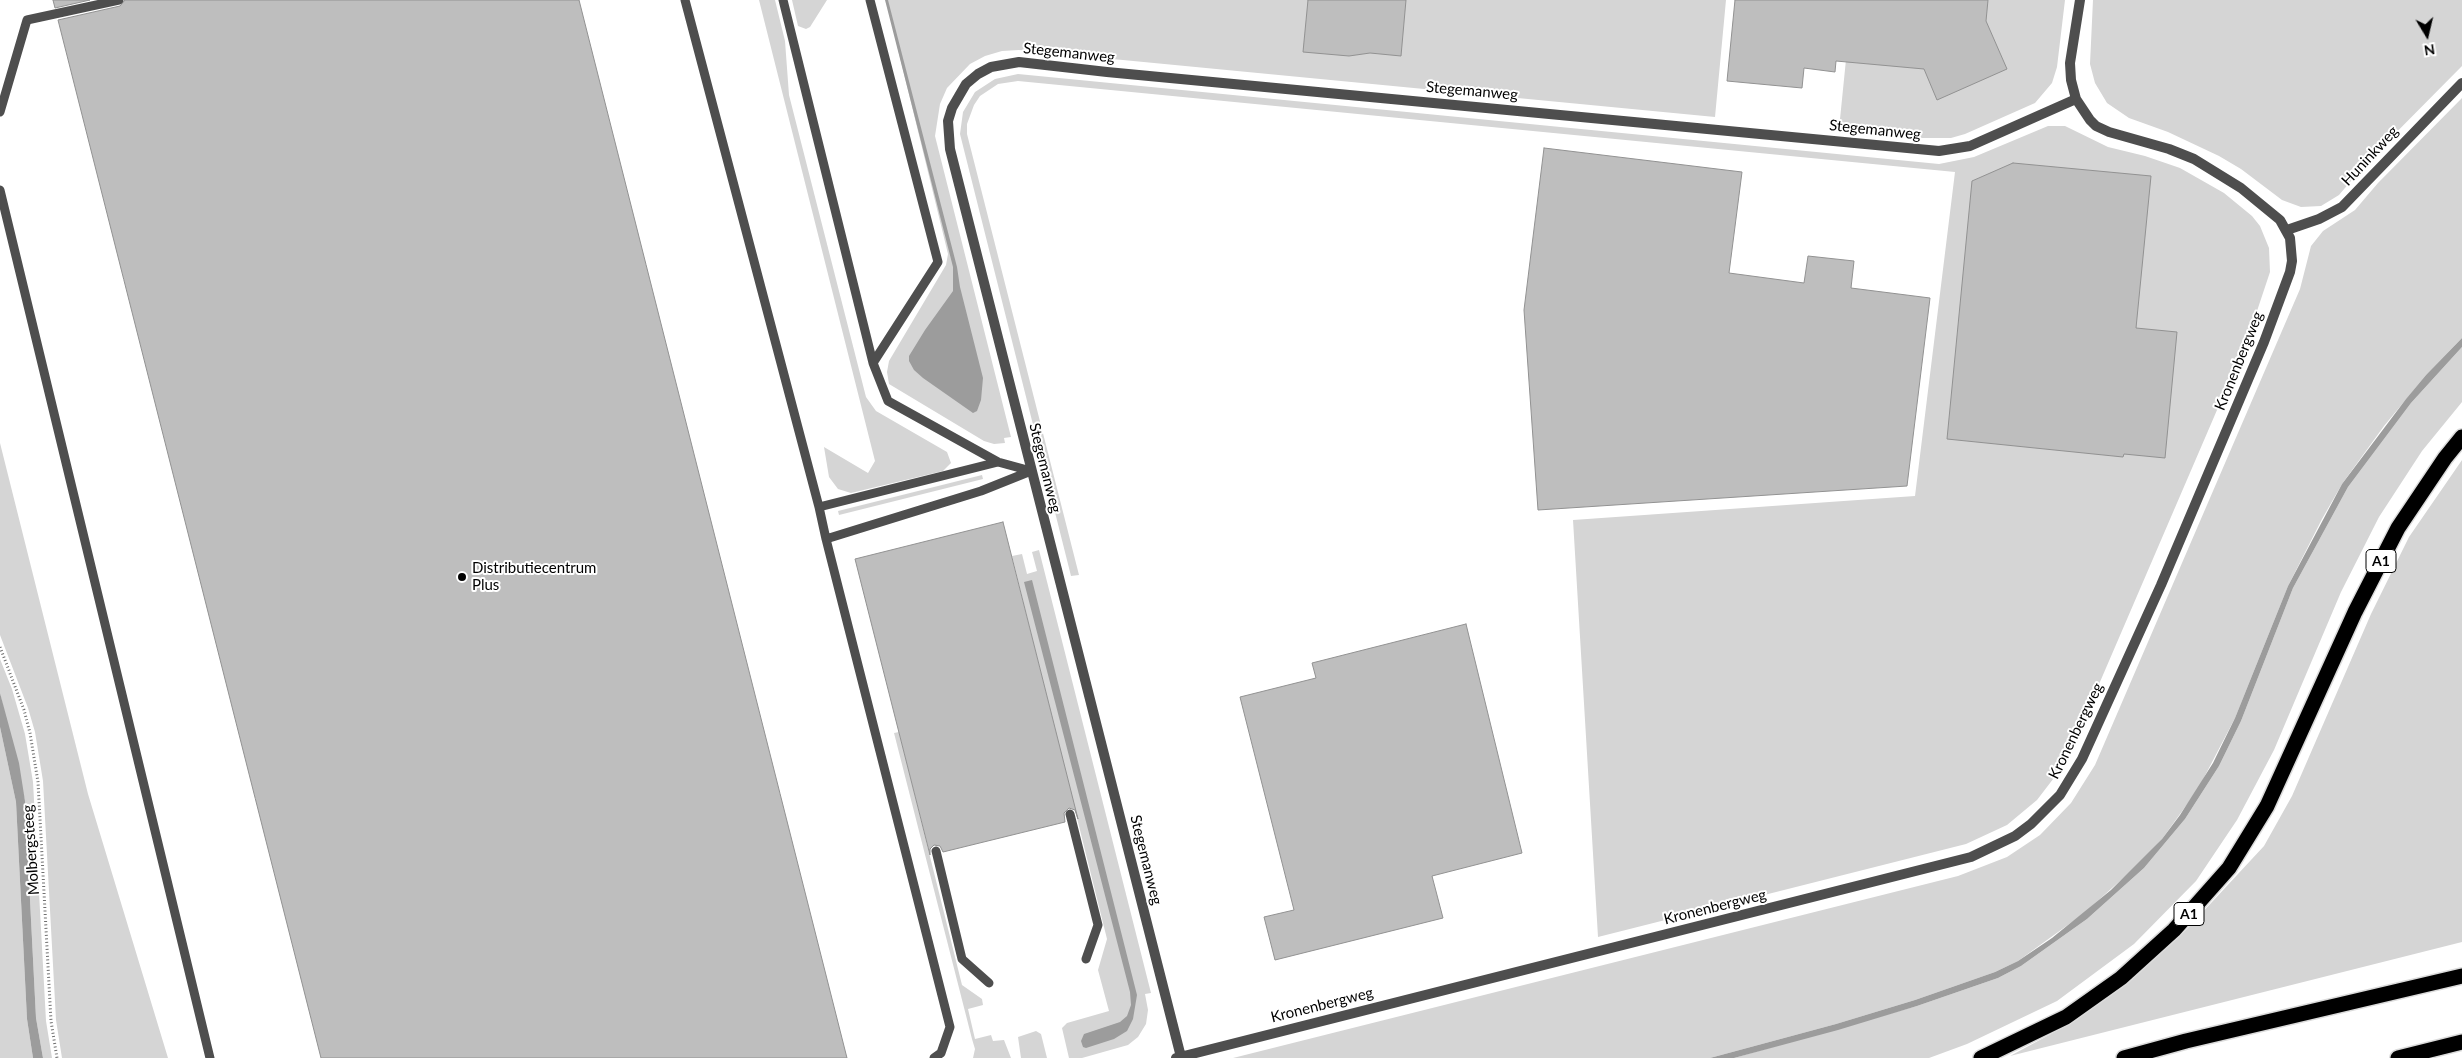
<!DOCTYPE html>
<html>
<head>
<meta charset="utf-8">
<style>
	body { margin:0 }
	#map { position:relative; width:2462px; height:1058px; overflow:hidden; background:#fff; font-family:Lato,sans-serif }
	canvas { display:block }
	.north { position:absolute; left:2402px; top:10px; width:50px; height:50px; -webkit-text-stroke:4px #fff; paint-order:stroke; rotate:171deg; font-size:14px; font-weight:700; line-height:20px; text-align:center; color:#000 }
	.north::after { content:''; display:block; margin:auto; width:18px; height:22px; background:#000; clip-path:polygon(50% 0,100% 100%,50% 72%,0 100%) }
</style>
</head>
<body>
<div id="map">
<canvas width="2462" height="1058"></canvas>
<div class="north">N</div>
</div>
<script>
const ctx = document.querySelector('canvas').getContext('2d');
ctx.lineJoin = 'round';
function fillPath(path, color) {
  ctx.fillStyle = color;
  ctx.fill(path, 'evenodd');
}
function toPath(rows) {
  const path = new Path2D();
  for (const r of rows) {
    path.moveTo(r[0], r[1]);
    for (let i = 2; i < r.length; i += 2) path.lineTo(r[i], r[i + 1]);
  }
  return path;
}
function trace(path, color, width, dash) {
  ctx.strokeStyle = color;
  ctx.lineWidth = width;
  ctx.lineCap = dash ? 'butt' : 'round';
  ctx.setLineDash(dash || []);
  ctx.stroke(path);
}
function drawText(font, color, halo, rows, align = 'center') {
  ctx.font = font + ' Lato,sans-serif';
  ctx.lineWidth = 4;
  ctx.setLineDash([]);
  ctx.textBaseline = 'middle';
  ctx.strokeStyle = halo;
  ctx.fillStyle = color;
  for (const [text, x, y, turn = 0] of rows) {
    ctx.save();
    ctx.translate(x, y);
    ctx.rotate((+turn || 0) * Math.PI / 180);
    ctx.textAlign = isNaN(turn) ? turn : align;
    if (halo) ctx.strokeText(text, 0, 0);
    ctx.fillText(text, 0, 0);
    ctx.restore();
  }
}
fillPath(toPath([
	[759,0,775,0,785,41,789,95,866,397,876,411,947,452,951,463,943,471,851,493,838,489,829,477,824,447,868,473,875,461],
	[792,0,827,0,810,27,806,29,798,26],
	[886,0,1726,0,1715,117,1019,50,1002,51,985,56,970,64,947,88,940,104,935,136,1011,437,1004,438,1005,443,994,444,984,441,889,384,887,372,889,361,946,265,948,254],
	[1852,0,2065,0,2057,67,2052,83,2035,103,1965,134,1951,138,1922,138,1839,129],
	[2093,0,2462,0,2462,66,2367,162,2339,195,2321,206,2301,207,2282,200,2241,169,2219,156,2168,132,2129,118,2107,103,2095,83,2090,64],
	[1018,74,1939,164,1974,157,2048,126,2065,126,2108,147,2145,156,2180,168,2224,193,2252,216,2260,226,2269,248,2270,272,2248,338,2078,733,2060,770,2037,800,2007,825,1966,844,1598,937,1573,520,1915,496,1955,172,1018,81,998,84,980,96,974,105,967,124,967,134,1079,575,1071,576,960,134,963,112,975,92,995,79],
	[2462,98,2462,338,2426,375,2384,426,2342,484,2322,519,2288,586,2235,718,2198,789,2162,839,2140,863,2083,914,2018,961,1995,972,1915,1000,1836,1024,1710,1058,1233,1058,1958,876,2007,857,2040,835,2071,803,2095,765,2300,289,2311,246,2323,231,2355,210,2378,183],
	[2462,347,2462,402,2422,451,2379,517,2341,592,2274,750,2237,820,2196,881,2134,944,2057,1001,1967,1044,1929,1058,1734,1058,1917,1006,1998,978,2021,966,2087,919,2144,868,2185,819,2219,766,2241,721,2293,588,2348,487,2411,403],
	[0,443,88,794,168,1058,62,1058,56,1020,43,781,35,732,28,708,0,635],
	[2462,460,2462,942,2010,1056,2075,1021,2133,978,2185,931,2264,846,2292,796,2371,614,2409,537],
	[982,475,983,479,839,515,838,511],
	[1039,550,1151,993,1145,994,1148,1010,1146,1024,1138,1037,1128,1045,1082,1058,1069,1058,1062,1028,1067,1023,1109,1011,1098,970,1107,939,1012,556,1022,554,1027,574,1037,571,1032,552],
	[0,659,12,689,25,734,33,782,46,1021,52,1058,43,1058,36,1018,25,801,0,693],
	[0,727,16,802,27,1019,33,1058,0,1058],
	[899,732,962,985,982,999,983,1005,968,1009,975,1039,991,1035,993,1041,1004,1040,1011,1058,973,1058,975,1049,972,1039,894,733],
	[1036,1031,1041,1034,1047,1058,1021,1058,1018,1037]
]), '#d5d5d5');
fillPath(toPath([
	[885,0,888,0,957,267,960,287,983,378,981,400,977,411,973,413,923,378,914,370,909,361,909,356,925,330,953,291,953,267],
	[2462,338,2462,347,2411,403,2348,487,2293,588,2241,721,2219,766,2185,819,2144,868,2087,919,2021,966,1998,978,1917,1006,1838,1030,1734,1058,1710,1058,1836,1024,1915,1000,1995,972,2018,961,2052,938,2111,890,2162,839,2180,815,2213,763,2235,718,2288,586,2342,484,2406,399,2426,375],
	[1032,580,1137,995,1133,1019,1127,1031,1114,1039,1086,1048,1083,1047,1081,1041,1084,1034,1120,1022,1127,1016,1131,1005,1130,992,1024,582],
	[0,693,19,763,25,801,36,1018,43,1058,33,1058,27,1019,16,802,0,727]
]), '#9c9c9c');
const building = toPath([
	[53,0,90,0,55,8,53,0],
	[125,0,579,0,847,1058,321,1058,58,20,120,6,125,0],
	[1308,0,1406,0,1401,56,1370,53,1349,56,1303,52,1308,0],
	[1735,0,1988,0,1986,21,2007,69,1937,100,1924,69,1836,61,1835,72,1804,68,1802,88,1727,81,1735,0],
	[1544,148,1742,172,1729,273,1804,283,1808,256,1854,261,1851,288,1930,298,1907,486,1538,510,1524,310,1544,148],
	[2013,163,2151,176,2136,328,2177,332,2165,458,2124,454,2123,457,1947,439,1972,181,2013,163],
	[1003,522,1078,819,1075,810,1069,808,1064,813,1065,822,943,852,940,846,934,845,930,849,930,855,855,559,1003,522],
	[1466,624,1522,853,1432,876,1443,918,1275,960,1264,917,1294,910,1240,697,1316,678,1312,663,1466,624]
]);
fillPath(building, '#bebebe');
trace(building, '#929292', 1);
const motorway = toPath([
	[1981,1058,2066,1017,2121,978,2174,930,2229,868,2267,806,2355,612,2398,528,2445,458,2462,437],
	[2124,1058,2186,1041,2462,976],
	[2398,1058,2462,1042]
]);
trace(motorway, '#dbdbdb', 18);
trace(toPath([
	[0,647,24,710,30,733,38,782,51,1021,57,1058]
]), '#707070', 3, [1, 2.5]);
trace(toPath([
	[685,0,819,507,998,462],
	[783,0,873,363,888,401,998,462,1031,471,981,491,826,539,950,1027,941,1053,934,1058],
	[870,0,938,262,873,363],
	[0,112,27,20,119,0],
	[0,190,210,1058],
	[819,507,826,539],
	[1070,814,1098,925,1086,959],
	[936,851,962,959,989,983]
]), '#4e4e4e', 9);
trace(toPath([
	[2287,230,2319,219,2342,207,2462,83],
	[1181,1057,950,149,948,121,952,108,966,84,978,74,991,67,1019,62,1107,72,1939,151,1970,146,2076,99],
	[1176,1058,1971,857,2015,836,2031,824,2060,795,2082,759,2161,585,2264,342,2290,272,2292,261,2290,238,2280,220,2241,188,2194,159,2169,149,2109,132,2096,126,2090,120,2076,99,2071,80,2070,63,2080,0]
]), '#4e4e4e', 10);
trace(motorway, '#000', 15);
for (const [x, y, r, color] of [
	[462,577,5,"#000"]
]) {
  const dot = new Path2D();
  dot.arc(x, y, r, 0, 2 * Math.PI);
  ctx.fillStyle = color;
  ctx.fill(dot);
  trace(dot, '#fff', 2);
}
for (const [x, y, w] of [
	[2381,561,30],
	[2189,914,30]
]) {
  const box = new Path2D();
  box.roundRect(x - w / 2, y - 11.5, w, 23, 4);
  ctx.fillStyle = '#fff';
  ctx.fill(box);
  trace(box, '#000', 1);
}
drawText('bold 14px', '#000', null, [
	["A1",2381,561],
	["A1",2189,914]
]);
drawText('15px', '#000', '#fff', [
	["Stegemanweg",1069,53,6],
	["Stegemanweg",1472,91,5],
	["Stegemanweg",1875,130,6],
	["Huninkweg",2370,156,-47],
	["Kronenbergweg",2239,361,-68],
	["Stegemanweg",1045,468,76],
	["Kronenbergweg",2076,731,-64],
	["Molbergsteeg",31,850,-94],
	["Stegemanweg",1146,860,76],
	["Kronenbergweg",1715,907,-14],
	["Kronenbergweg",1322,1005,-14]
]);
drawText('15px', '#000', '#fff', [
	["Distributiecentrum",472,568],
	["Plus",472,585]
], 'left');
</script>
</body>
</html>
